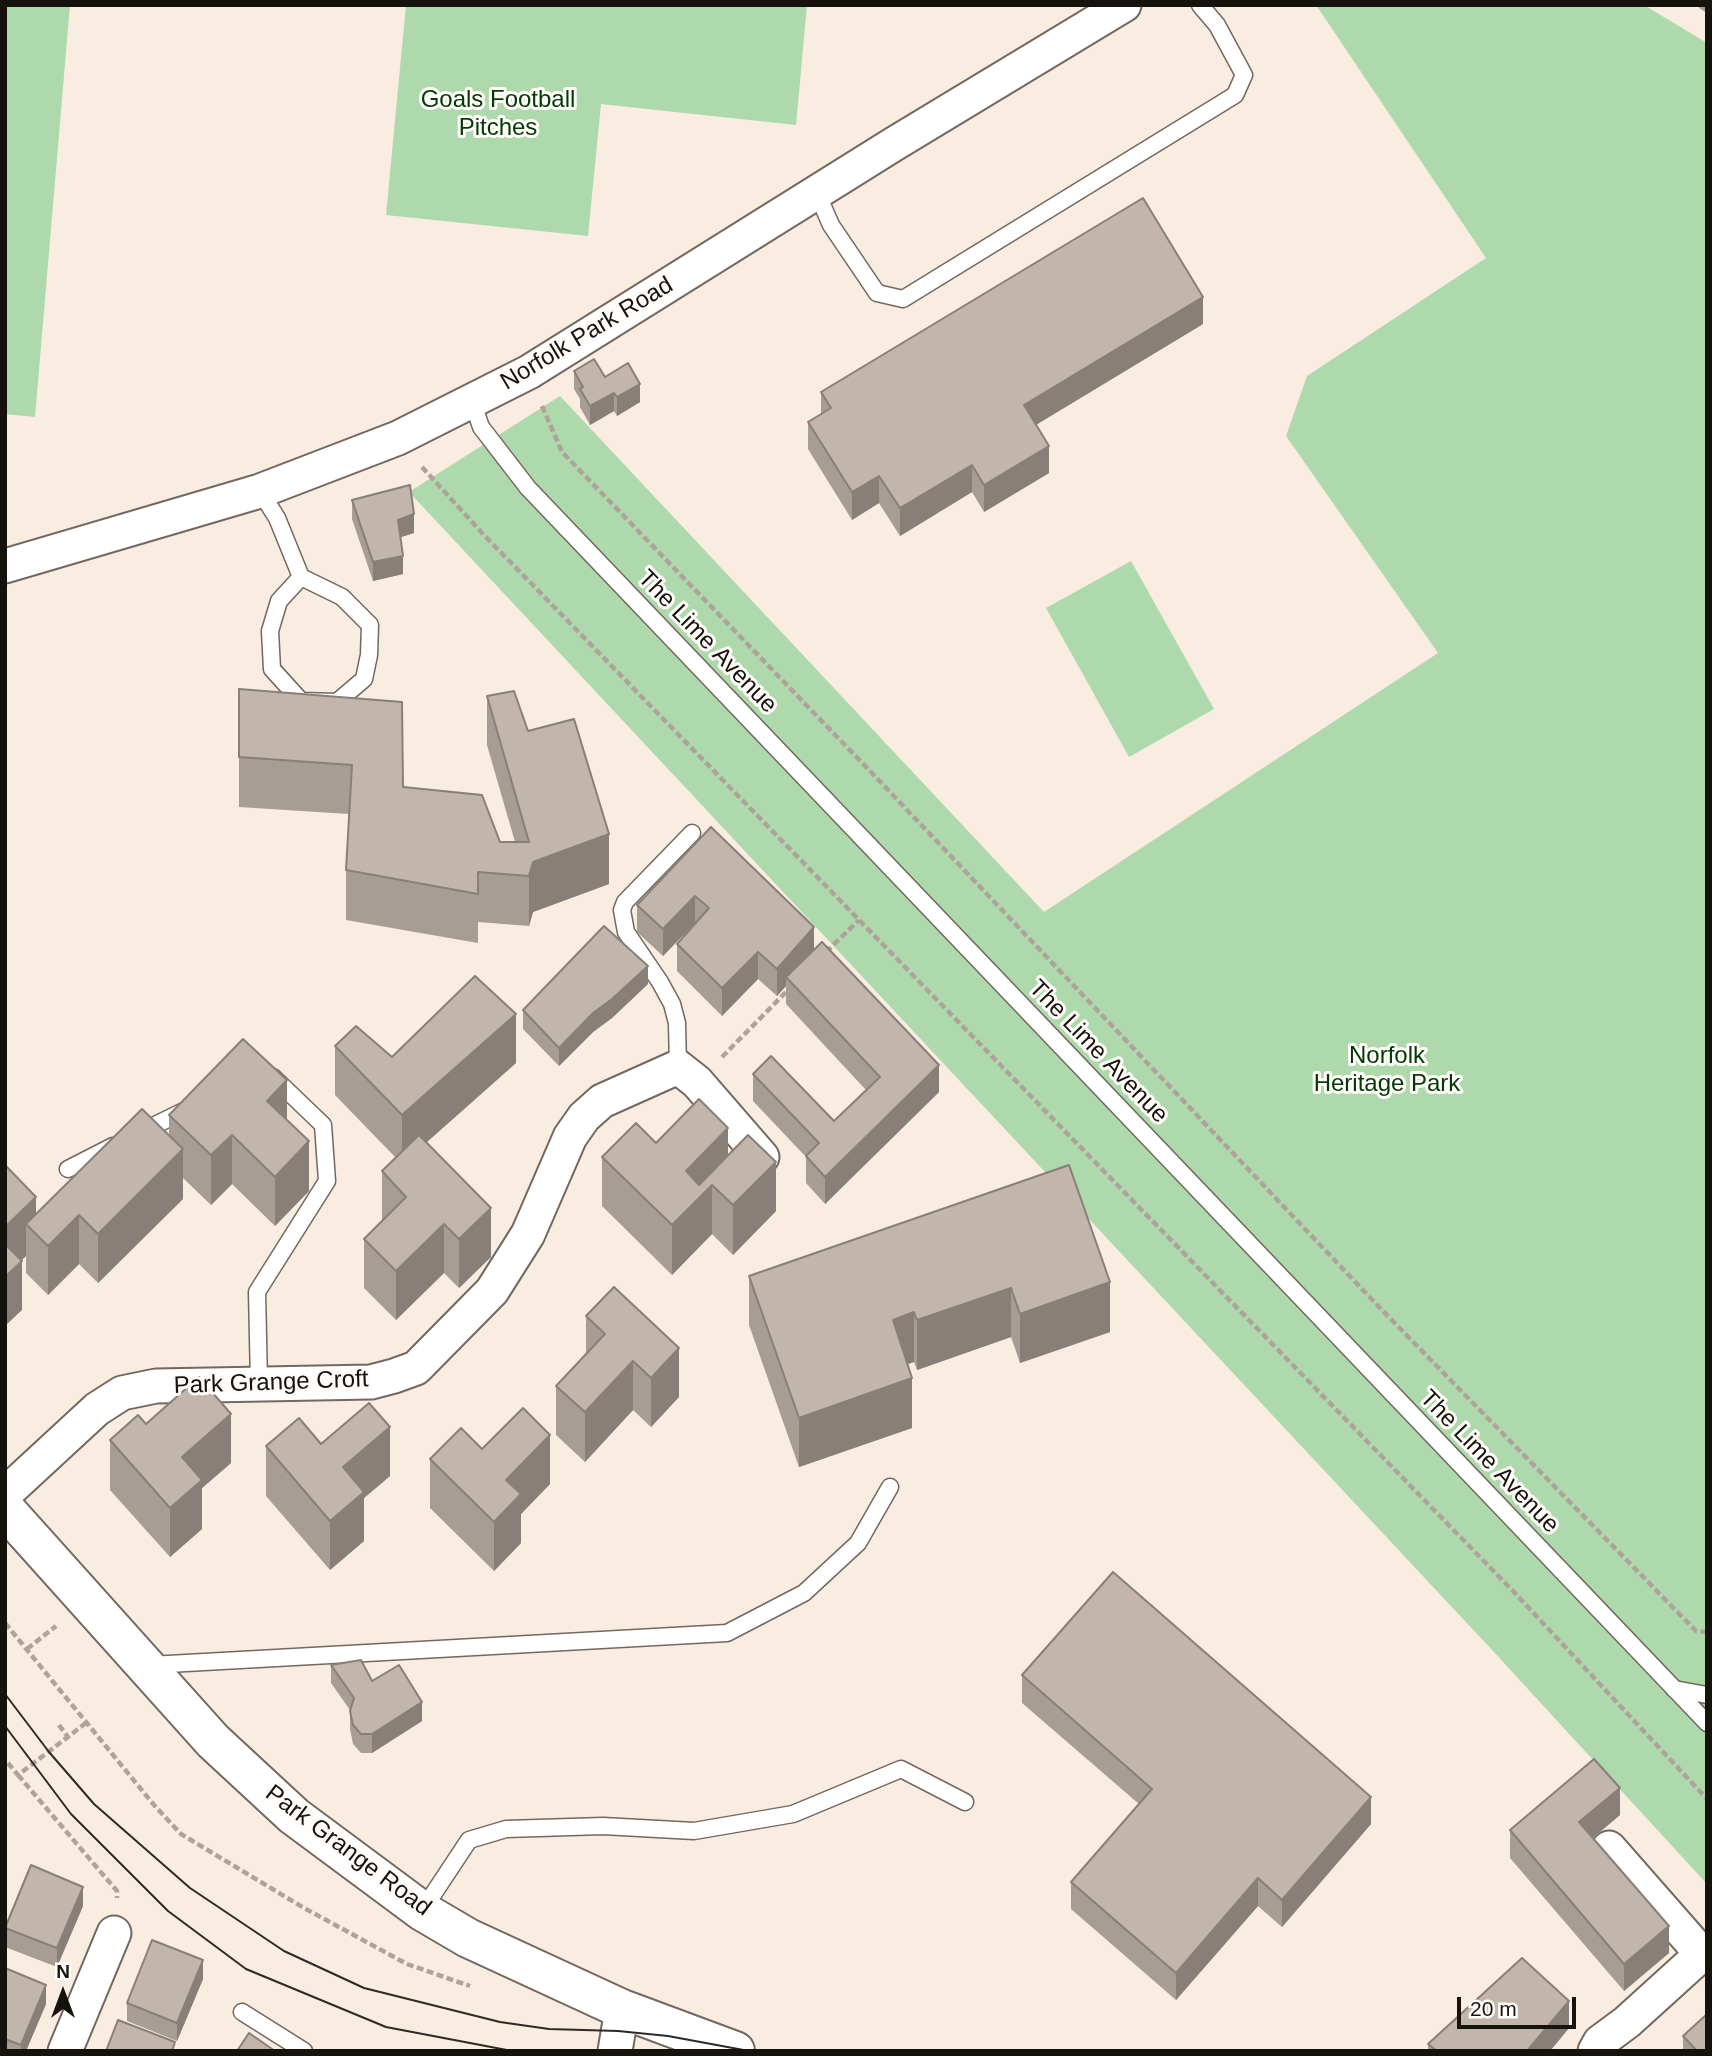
<!DOCTYPE html>
<html>
<head>
<meta charset="utf-8">
<style>
	body { margin:0 }
	#map { position:relative; width:1712px; height:2056px; overflow:hidden; background:#f9ece1; font-family:Helvetica,sans-serif }
	canvas { display:block }
	.frame { position:absolute; inset:0; border:7px solid #16120e; pointer-events:none }
	.north { position:absolute; left:28px; top:1958px; width:70px; height:70px; -webkit-text-stroke:5px #fefbf9; paint-order:stroke; rotate:0deg; font-size:19px; font-weight:700; line-height:28px; text-align:center; color:#16120e }
	.north::after { content:''; display:block; margin:auto; width:24px; height:32px; background:#16120e; clip-path:polygon(50% 0,100% 100%,50% 72%,0 100%) }
	.scale { position:absolute; left:1457px; top:1997px; width:119px; height:32px; box-sizing:border-box; border:4px solid #16120e; border-top:0; padding-left:9px; font-size:21px; line-height:24px; white-space:nowrap; color:#16120e; -webkit-text-stroke:5px #fefbf9; paint-order:stroke }
</style>
</head>
<body>
<div id="map">
<canvas width="1712" height="2056"></canvas>
<div class="frame"></div>
<div class="north">N</div>
<div class="scale">20 m</div>
</div>
<script>
const ctx = document.querySelector('canvas').getContext('2d');
ctx.lineJoin = 'round';
function fillPath(path, color) {
  ctx.fillStyle = color;
  ctx.fill(path, 'evenodd');
}
function toPath(rows) {
  const path = new Path2D();
  for (const r of rows) {
    path.moveTo(r[0], r[1]);
    for (let i = 2; i < r.length; i += 2) path.lineTo(r[i], r[i + 1]);
  }
  return path;
}
function trace(path, color, width, dash) {
  ctx.strokeStyle = color;
  ctx.lineWidth = width;
  ctx.lineCap = dash ? 'butt' : 'round';
  ctx.setLineDash(dash || []);
  ctx.stroke(path);
}
function drawText(font, color, halo, rows, align = 'center') {
  ctx.font = font + ' Helvetica,sans-serif';
  ctx.lineWidth = 6;
  ctx.setLineDash([]);
  ctx.textBaseline = 'middle';
  ctx.strokeStyle = halo;
  ctx.fillStyle = color;
  for (const [text, x, y, turn = 0] of rows) {
    ctx.save();
    ctx.translate(x, y);
    ctx.rotate((+turn || 0) * Math.PI / 180);
    ctx.textAlign = isNaN(turn) ? turn : align;
    if (halo) ctx.strokeText(text, 0, 0);
    ctx.fillText(text, 0, 0);
    ctx.restore();
  }
}
fillPath(toPath([
	[5,5,70,5,35,417,5,414],
	[406,5,807,5,796,125,601,104,588,236,386,215],
	[1316,5,1644,5,1707,43,1707,1884,1493,1651,409,492,560,396,1044,912,1438,653,1286,436,1307,376,1486,258],
	[1131,561,1214,709,1129,757,1046,608]
]), '#aed9ac');
const lane = toPath([
	[817,193,831,225,877,293,903,299,1235,95,1244,75,1217,25,1200,5],
	[472,401,481,427,528,488,1707,1723],
	[260,491,277,518,301,577,342,597,370,625,369,655,364,679,337,702,301,701,272,669,270,631,279,601,301,577],
	[678,1067,677,1023,672,1004,660,982,626,932,622,910,625,902,692,833],
	[139,1133,188,1109],
	[68,1169,113,1146],
	[259,1383,257,1292,327,1181,323,1125,273,1077],
	[150,1665,727,1633,804,1593,858,1543,890,1487],
	[1674,1689,1707,1695],
	[422,1911,469,1840,506,1829,603,1826,694,1831,793,1814,901,1769,965,1802],
	[242,2012,304,2051]
]);
const street = toPath([
	[5,566,260,491,398,438,529,372,894,144,1124,5],
	[5,1494,97,1409,122,1393,156,1386,371,1382,394,1376,416,1368,492,1291,528,1234,570,1137,584,1117,602,1101,678,1067,697,1082,762,1157],
	[65,2051,114,1933],
	[615,2051,622,2009],
	[1595,2051,1600,2042,1627,2022,1702,1954,1609,1848]
]);
const secondary = toPath([
	[5,1509,213,1741,294,1816,422,1911,468,1938,622,2009,735,2051]
]);
trace(lane, '#73685f', 19);
trace(street, '#73685f', 37);
trace(secondary, '#73685f', 42);
trace(toPath([
	[542,406,562,452,870,771,1381,1309,1696,1631,1707,1632],
	[422,467,483,534,1513,1591,1707,1799],
	[826,952,859,920],
	[722,1057,790,988],
	[5,1623,154,1805,181,1834,304,1908,407,1964,470,1986],
	[27,1649,56,1626],
	[59,1725,68,1737],
	[8,1763,18,1775,86,1723],
	[18,1775,117,1891,117,1898]
]), '#ada39b', 4.5, [7, 3.5]);
trace(lane, '#fff', 16);
trace(street, '#fff', 33);
trace(secondary, '#fff', 38);
trace(toPath([
	[5,1694,49,1752,94,1804,190,1888,284,1951,364,1988,500,2022,549,2029,618,2031,668,2036,749,2051],
	[5,1726,71,1814,168,1911,246,1969,386,2027,512,2051]
]), '#2e2925', 2);
fillPath(toPath([
	[1699,5,1707,5,1707,13,1699,8],
	[1203,324,1036,425,1049,473,984,512,972,492,900,536,879,503,852,520,808,449,808,422,821,414,821,392],
	[574,371,605,377,640,402,617,416,614,411,590,425,580,407,580,399,574,389],
	[352,500,414,533,401,537,403,574,373,581,352,519],
	[239,689,500,842,515,842,487,745,487,696,528,731,609,884,533,912,529,926,478,922,478,943,346,920,346,870,349,814,239,807],
	[711,827,814,949,939,1092,825,1204,806,1183,806,1157,753,1101,753,1074,834,1121,866,1090,786,1004,786,986,777,996,758,979,722,1016,677,971,677,944,692,926,663,956,637,932,637,905],
	[648,984,612,1018,593,1032,559,1066,523,1029,523,1010],
	[335,1046,392,1057,516,1063,427,1142,491,1257,459,1288,444,1273,396,1320,364,1288,364,1239,382,1221,382,1171,396,1158,335,1095],
	[169,1115,287,1120,309,1191,275,1226,232,1184,211,1205,183,1178,183,1199,98,1283,79,1264,48,1295,26,1273,26,1256,21,1261,22,1310,5,1165,36,1214,169,1136],
	[656,1143,728,1155,776,1211,733,1255,712,1234,672,1275,602,1206,602,1157],
	[1069,1165,1110,1332,1020,1363,1011,1337,917,1370,914,1362,908,1364,912,1428,799,1467,749,1325,749,1276],
	[586,1316,679,1397,651,1427,633,1410,585,1462,556,1435,556,1386,586,1353],
	[146,1424,231,1463,202,1488,202,1529,170,1557,110,1490,110,1440],
	[321,1444,390,1476,364,1498,364,1541,330,1570,266,1496,266,1446],
	[482,1449,550,1484,521,1514,521,1543,494,1571,430,1508,430,1459],
	[331,1665,372,1681,422,1721,372,1753,361,1753,353,1744,350,1729,350,1710,331,1683],
	[1022,1675,1371,1824,1282,1927,1258,1906,1176,2000,1071,1909,1071,1882,1139,1804,1022,1703],
	[1620,1815,1593,1838,1669,1953,1624,1991,1510,1858,1510,1830],
	[83,1906,57,1967,5,1947,5,1928],
	[5,1968,46,2004,26,2051,5,2051],
	[203,1979,177,2041,127,2021,127,2003],
	[1569,2028,1550,2051,1428,2051,1428,2044],
	[1683,2036,1707,2051,1683,2051]
]), '#a79d94');
fillPath(toPath([
	[1203,297,1203,324,1024,432,1024,405],
	[640,384,640,402,617,416,617,397],
	[614,393,614,411,590,425,590,406],
	[1049,446,1049,473,984,512,984,485],
	[972,465,972,492,900,536,900,508],
	[879,476,879,503,852,520,852,492],
	[414,514,414,533,398,538,398,520],
	[403,556,403,574,373,581,373,562],
	[609,834,609,884,533,912,529,926,529,876,533,862],
	[695,896,695,923,663,956,663,929],
	[814,927,814,954,786,977,786,986,777,996,777,969],
	[758,952,758,979,722,1016,722,988],
	[648,966,648,984,612,1018,593,1032,559,1066,559,1048,593,1013],
	[516,1014,516,1063,402,1164,402,1115],
	[939,1065,939,1092,825,1204,825,1177],
	[287,1080,287,1129,267,1101],
	[728,1128,728,1177,712,1185,712,1234,672,1275,672,1225,686,1171],
	[232,1135,232,1184,211,1205,211,1155],
	[309,1141,309,1191,275,1226,275,1177],
	[183,1149,183,1199,98,1283,98,1234],
	[776,1162,776,1211,733,1255,733,1205],
	[36,1197,36,1234,26,1224,26,1256,5,1276,5,1227],
	[491,1208,491,1257,459,1288,459,1239],
	[79,1215,79,1264,48,1295,48,1246],
	[444,1224,444,1273,396,1320,396,1271],
	[22,1261,22,1310,5,1326,5,1277],
	[1110,1282,1110,1332,1020,1363,1020,1314],
	[1011,1288,1011,1337,917,1370,917,1320],
	[914,1312,914,1362,893,1369,893,1320],
	[679,1348,679,1397,651,1427,651,1378],
	[633,1361,633,1410,585,1462,585,1412],
	[912,1378,912,1428,799,1467,799,1418],
	[231,1414,231,1463,202,1488,202,1529,170,1557,170,1508,182,1457],
	[390,1427,390,1476,364,1498,364,1541,330,1570,330,1521,343,1467],
	[550,1435,550,1484,521,1514,521,1543,494,1571,494,1522,506,1480],
	[422,1702,422,1721,372,1753,372,1734],
	[1620,1788,1620,1815,1579,1849,1579,1822],
	[1371,1797,1371,1824,1282,1927,1282,1900],
	[1258,1878,1258,1906,1176,2000,1176,1973],
	[83,1887,83,1906,57,1967,57,1948],
	[1669,1926,1669,1953,1624,1991,1624,1964],
	[203,1960,203,1979,177,2041,177,2023],
	[46,1985,46,2004,26,2051,21,2051,21,2045],
	[1569,2001,1569,2028,1550,2051,1527,2051]
]), '#887f78');
const building = toPath([
	[1143,198,1203,297,1024,405,1049,446,984,485,972,465,900,508,879,476,852,492,808,422,831,408,821,392,1143,198],
	[594,359,605,377,628,363,640,384,617,397,614,393,590,406,580,389,583,387,574,371,594,359],
	[410,485,414,514,398,520,403,556,373,562,352,500,410,485],
	[239,689,402,702,403,787,482,795,500,842,529,842,487,696,514,691,528,731,574,719,609,834,533,862,529,876,478,872,478,894,346,870,352,765,239,757,239,689],
	[711,827,814,927,777,969,758,952,722,988,677,944,709,908,695,896,663,929,637,905,711,827],
	[604,926,648,966,612,999,593,1013,559,1048,523,1010,604,926],
	[822,942,939,1065,825,1177,806,1156,819,1143,753,1074,771,1056,834,1121,880,1077,786,977,822,942],
	[475,976,516,1014,402,1115,335,1046,356,1026,392,1057,475,976],
	[243,1039,287,1080,267,1101,309,1141,275,1177,232,1135,211,1155,169,1115,243,1039],
	[699,1099,728,1128,686,1171,699,1185,748,1135,776,1162,733,1205,712,1185,672,1225,602,1157,636,1123,656,1143,699,1099],
	[142,1109,183,1149,98,1234,79,1215,48,1246,26,1224,142,1109],
	[419,1135,491,1208,459,1239,444,1224,396,1271,364,1239,406,1197,382,1171,419,1135],
	[5,1165,36,1197,5,1227,5,1165],
	[1069,1165,1110,1282,1020,1314,1011,1288,917,1320,914,1312,893,1320,912,1378,799,1418,749,1276,1069,1165],
	[5,1244,22,1261,5,1277,5,1244],
	[614,1287,679,1348,651,1378,633,1361,585,1412,556,1386,605,1334,586,1316,614,1287],
	[199,1377,231,1414,182,1457,202,1480,170,1508,110,1440,138,1415,146,1424,199,1377],
	[369,1403,390,1427,343,1467,364,1492,330,1521,266,1446,299,1418,321,1444,369,1403],
	[523,1408,550,1435,506,1480,521,1494,494,1522,430,1459,461,1428,482,1449,523,1408],
	[1113,1572,1371,1797,1282,1900,1258,1878,1176,1973,1071,1882,1152,1789,1022,1675,1113,1572],
	[361,1660,372,1681,399,1665,422,1702,372,1734,361,1734,353,1725,350,1711,354,1698,331,1665,361,1660],
	[1594,1759,1620,1788,1579,1822,1669,1926,1624,1964,1510,1830,1594,1759],
	[31,1865,83,1887,57,1948,5,1928,31,1865],
	[152,1940,203,1960,177,2023,127,2003,152,1940],
	[1522,1958,1569,2001,1527,2051,1437,2051,1428,2044,1522,1958],
	[5,1968,46,1985,21,2045,5,2039,5,1968],
	[1707,2014,1707,2051,1697,2051,1683,2036,1707,2014],
	[118,2020,175,2042,172,2051,106,2051,118,2020],
	[249,2033,275,2051,237,2051,249,2033]
]);
fillPath(building, '#c2b6ac');
trace(building, '#887f78', 2);
drawText('24px', '#033907', '#fefbf9', [
	["Goals Football",498,100],
	["Pitches",498,128],
	["Norfolk",1387,1056],
	["Heritage Park",1387,1084]
]);
drawText('24px', '#16120e', '#fefbf9', [
	["Norfolk Park Road",587,334,-31],
	["The Lime Avenue",707,642,46],
	["The Lime Avenue",1098,1052,46],
	["Park Grange Croft",271,1383,-2],
	["The Lime Avenue",1489,1462,46],
	["Park Grange Road",348,1851,37]
]);
</script>
</body>
</html>
